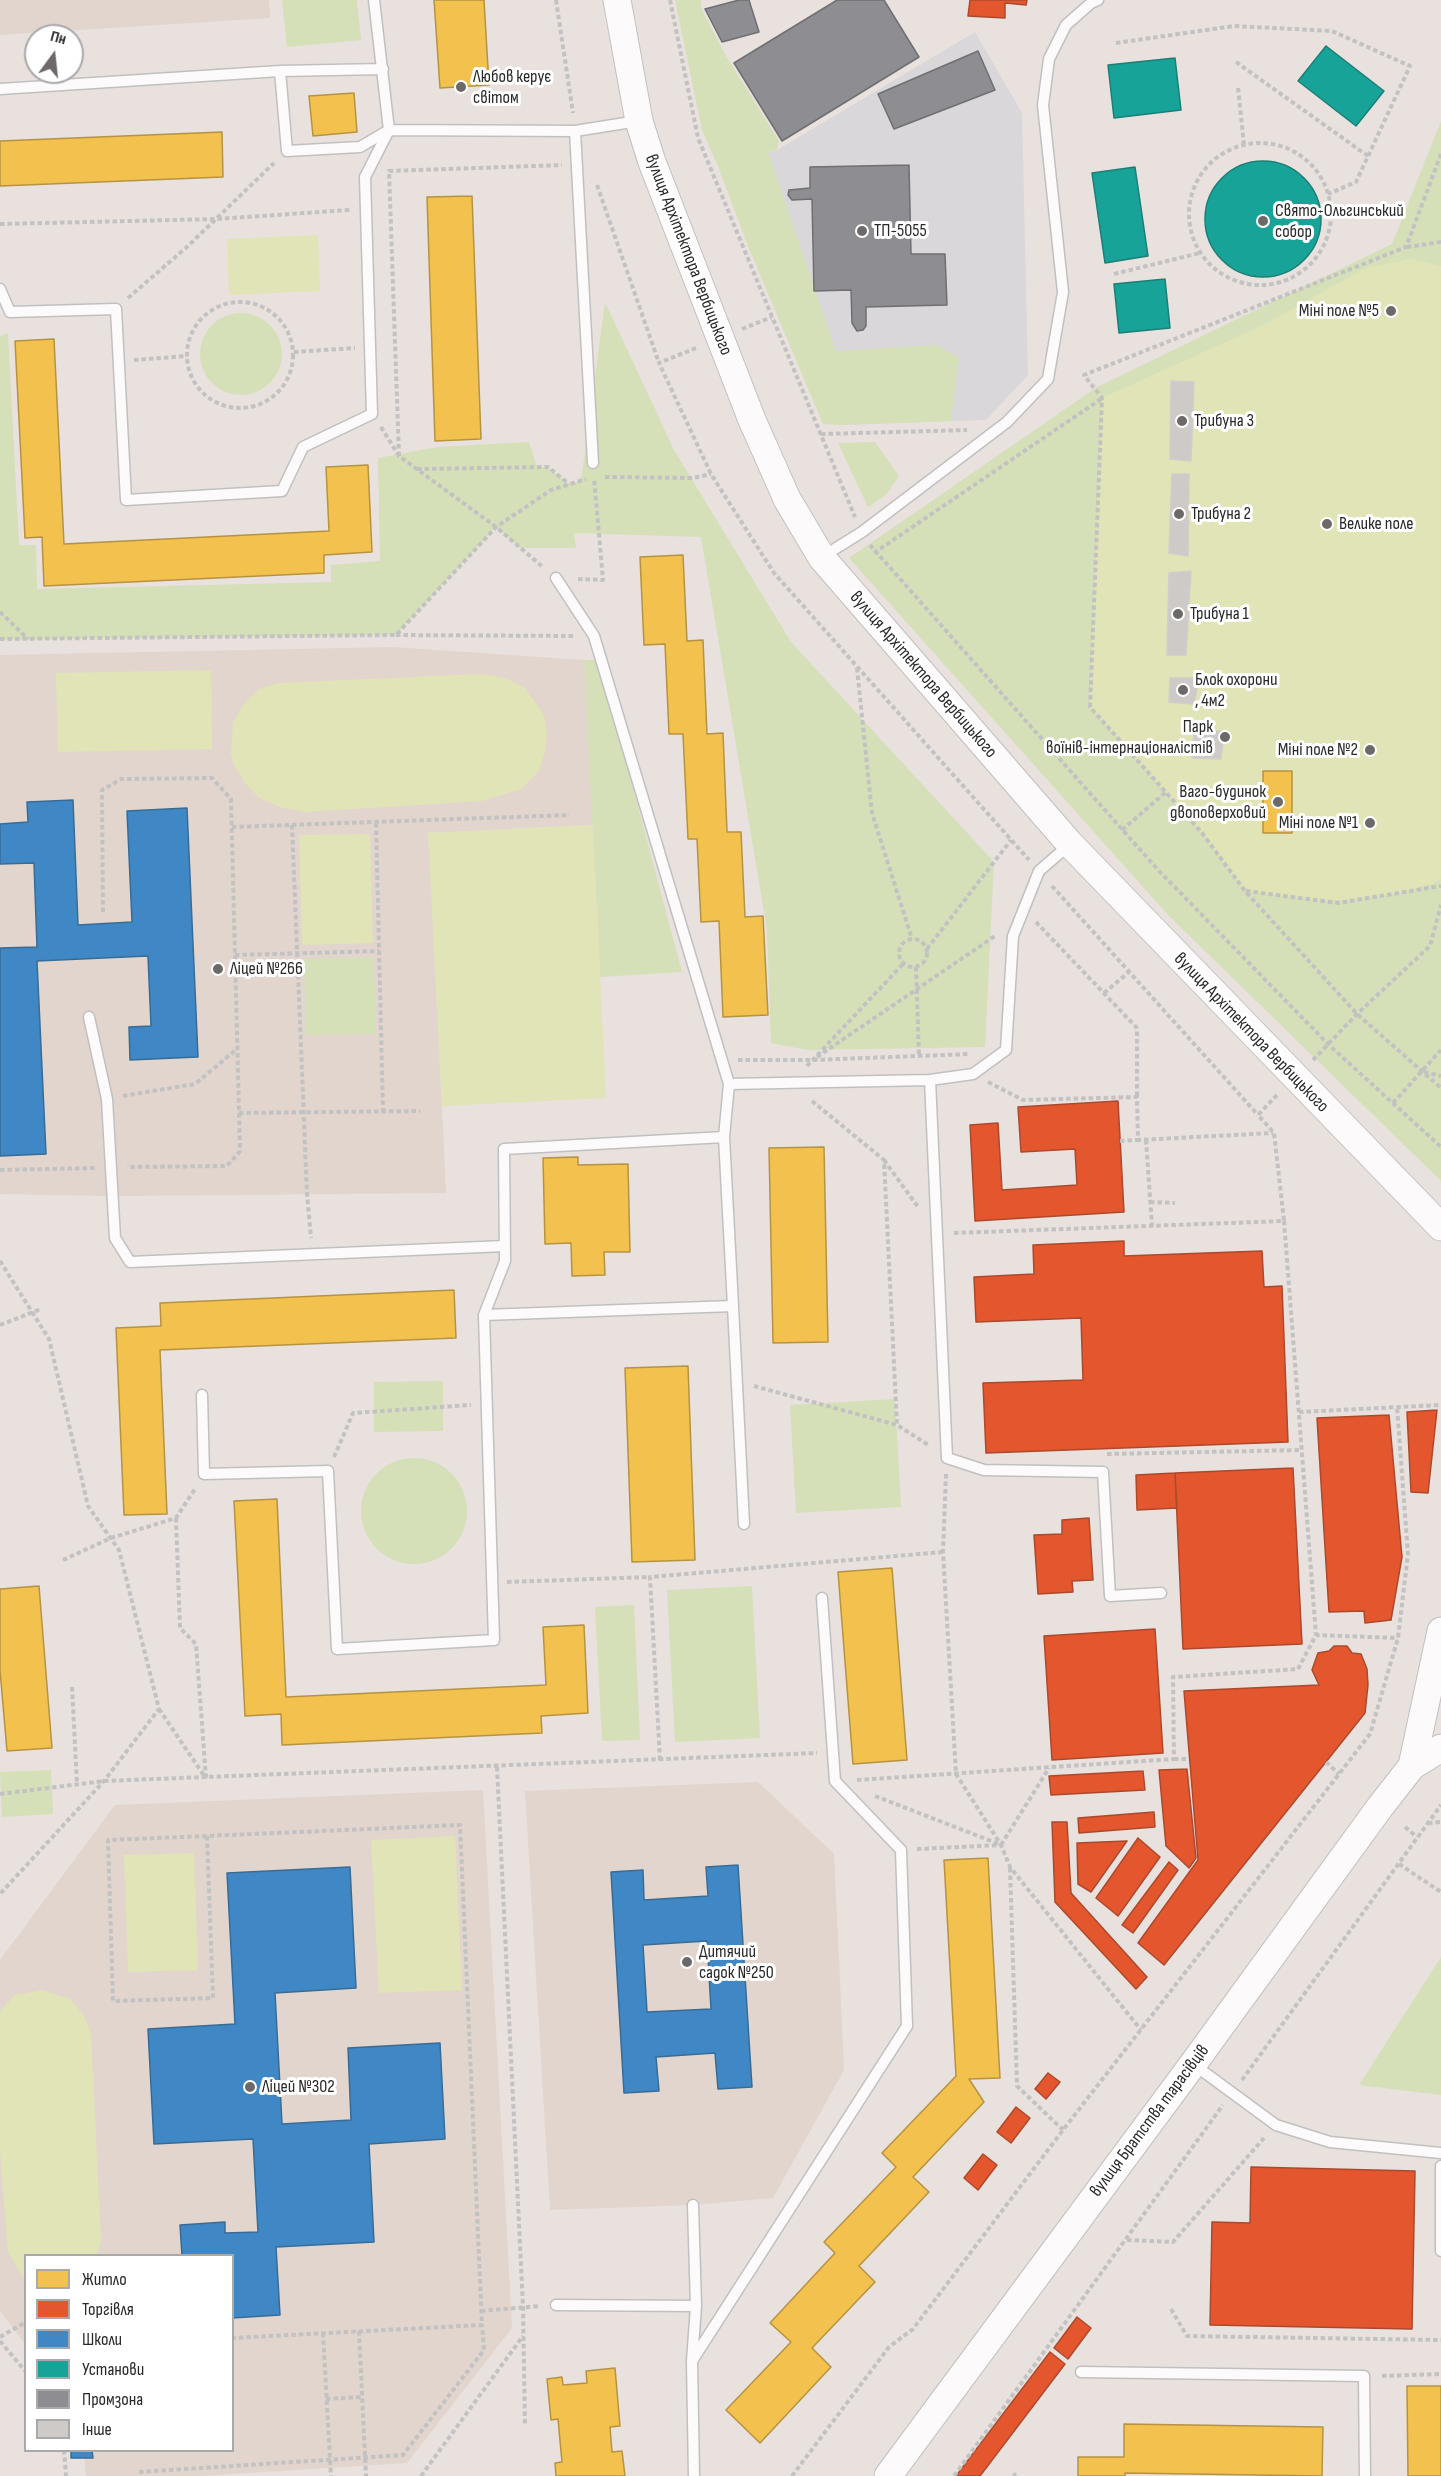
<!DOCTYPE html>
<html>
<head>
<meta charset="utf-8">
<style>
	body { margin:0 }
	#map { position:relative; width:1441px; height:2476px; overflow:hidden; background:#e8e1de; font-family:"Sofia Sans Condensed",sans-serif }
	canvas { display:block }
	.legend { position:absolute; left:24px; top:2254px; width:210px; height:198px; box-sizing:border-box; background:#fff; border:2px solid #a9a9a9; margin:0; padding:8px 10px; list-style:none; font-size:18px; color:#292929 }
	.legend li { display:flex; align-items:center; gap:12px; height:30px }
	.legend b { width:30px; border:2px solid #a9a9a9 }
	.north { position:absolute; left:24px; top:24px; width:60px; height:60px; box-sizing:border-box; background:#fff; border:2px solid #a9a9a9; border-radius:50%; rotate:15deg; font-size:16px; font-weight:700; line-height:24px; text-align:center; color:#292929 }
	.north::after { content:''; display:block; margin:auto; width:21px; height:27px; background:#6c6968; clip-path:polygon(50% 0,100% 100%,50% 72%,0 100%) }
</style>
</head>
<body>
<div id="map">
<canvas width="1441" height="2476"></canvas>
<ul class="legend">
<li><b style="height:16px;background:#f2c14e"></b>Житло</li>
<li><b style="height:16px;background:#e4572e"></b>Торгівля</li>
<li><b style="height:16px;background:#3f88c5"></b>Школи</li>
<li><b style="height:16px;background:#17a398"></b>Установи</li>
<li><b style="height:16px;background:#8d8d92"></b>Промзона</li>
<li><b style="height:16px;background:#cecac8"></b>Інше</li>
</ul>
<div class="north">Пн</div>
</div>
<script>
const ctx = document.querySelector('canvas').getContext('2d');
ctx.lineJoin = 'round';
function fillPath(path, color) {
  ctx.fillStyle = color;
  ctx.fill(path, 'evenodd');
}
function toPath(rows) {
  const path = new Path2D();
  for (const r of rows) {
    if (r.length === 3) {
      path.moveTo(r[0] + r[2], r[1]);
      path.arc(r[0], r[1], r[2], 0, 2 * Math.PI);
      continue;
    }
    path.moveTo(r[0], r[1]);
    for (let i = 2; i < r.length; i += 2) path.lineTo(r[i], r[i + 1]);
  }
  return path;
}
function trace(path, color, width, dash) {
  ctx.strokeStyle = color;
  ctx.lineWidth = width;
  ctx.lineCap = dash ? 'butt' : 'round';
  ctx.setLineDash(dash || []);
  ctx.stroke(path);
}
function drawText(font, color, halo, rows, align = 'center') {
  ctx.font = font + ' "Sofia Sans Condensed",sans-serif';
  ctx.lineWidth = 6;
  ctx.setLineDash([]);
  ctx.textBaseline = 'middle';
  ctx.strokeStyle = halo;
  ctx.fillStyle = color;
  for (const [text, x, y, turn = 0] of rows) {
    ctx.save();
    ctx.translate(x, y);
    ctx.rotate((+turn || 0) * Math.PI / 180);
    ctx.textAlign = isNaN(turn) ? turn : align;
    if (halo) ctx.strokeText(text, 0, 0);
    ctx.fillText(text, 0, 0);
    ctx.restore();
  }
}
fillPath(toPath([
	[975,32,1022,113,1028,375,986,420,842,425,744,159,777,150]
]), '#dad7da');
fillPath(toPath([
	[0,0,269,0,270,18,0,35],
	[392,647,584,660,593,825,429,833,446,1193,112,1196,0,1194,0,655],
	[758,1782,834,1854,844,2070,773,2198,693,2205,550,2210,525,1791],
	[483,1790,512,2328,407,2463,200,2476,86,2476,84,2451,232,2450,232,2256,26,2256,25,2344,0,2311,0,1960,115,1805]
]), '#e2d5cd');
fillPath(toPath([
	[282,0,357,0,361,40,287,47],
	[675,0,701,0,702,10,726,56,779,141,777,150,768,152,836,351,937,345,959,358,951,421,842,425,823,424,748,246,718,166,702,130],
	[1441,121,1441,1181,1169,916,849,558,1097,387,1392,244],
	[605,302,674,450,791,642,994,862,985,1047,807,1050,771,1043,767,930,701,537,574,533,576,548,520,548,496,527,396,635,0,640,0,336,8,333,19,545,36,545,37,589,331,582,331,565,380,561,378,458,437,447,529,442,537,467,548,467,569,484,581,481],
	[241,354,41],
	[875,442,899,476,886,495,868,507,838,443],
	[584,660,599,660,682,972,600,977],
	[374,957,376,1034,306,1035,304,959],
	[443,1381,443,1431,374,1432,374,1382],
	[895,1399,901,1507,796,1513,790,1405],
	[414,1511,53],
	[752,1586,760,1738,675,1742,667,1590],
	[634,1605,640,1740,602,1741,595,1607],
	[51,1770,53,1814,2,1817,0,1772],
	[1441,1957,1441,2095,1359,2085]
]), '#d5e0b9');
fillPath(toPath([
	[318,235,320,291,229,295,227,239],
	[1411,259,1441,266,1441,878,1434,883,1400,893,1360,899,1324,901,1245,891,1202,833,1090,707,1102,398,1261,326,1366,268],
	[211,670,212,749,58,752,56,673],
	[481,674,506,678,525,688,544,715,547,733,545,752,539,771,521,789,482,801,304,812,280,807,258,797,245,783,234,765,231,754,233,722,244,704,259,689,278,683],
	[593,825,606,1098,442,1106,428,833],
	[370,834,373,943,302,945,299,835],
	[455,1836,462,1990,379,1993,371,1840],
	[194,1853,198,1970,128,1972,124,1855],
	[42,1990,70,1999,83,2014,91,2033,101,2240,97,2255,26,2256,25,2281,8,2252,0,2151,0,2011,15,1995]
]), '#e1e4b6');
const homes = toPath([
	[434,0,484,0,489,85,440,88,434,0],
	[354,93,357,132,313,136,309,96,354,93],
	[222,132,223,177,0,186,0,141,222,132],
	[472,196,481,439,435,441,427,197,472,196],
	[54,339,64,544,329,531,326,467,368,465,372,552,324,555,324,573,44,586,42,537,25,538,15,341,54,339],
	[683,555,687,641,703,640,707,734,723,733,727,832,741,832,745,917,763,916,768,1015,723,1017,719,921,701,922,697,839,688,839,683,734,669,734,665,644,644,645,640,557,683,555],
	[1263,771,1292,771,1292,833,1263,833,1263,771],
	[824,1147,828,1342,773,1343,769,1148,824,1147],
	[578,1157,578,1165,628,1164,630,1252,604,1252,605,1275,572,1276,571,1243,545,1244,543,1158,578,1157],
	[454,1290,456,1338,160,1350,167,1514,124,1515,116,1328,161,1326,160,1303,454,1290],
	[688,1366,695,1560,632,1562,625,1368,688,1366],
	[277,1499,286,1697,546,1685,543,1627,584,1625,588,1713,541,1716,542,1733,282,1745,281,1714,245,1716,234,1501,277,1499],
	[892,1568,907,1760,853,1764,838,1572,892,1568],
	[39,1586,52,1748,7,1751,0,1670,0,1589,39,1586],
	[988,1858,1000,2078,969,2079,984,2102,913,2177,929,2192,859,2266,875,2282,812,2348,831,2367,760,2443,726,2410,791,2342,770,2323,835,2253,824,2242,896,2167,882,2153,956,2076,944,1860,988,1858],
	[615,2368,620,2426,610,2427,612,2452,622,2451,625,2476,556,2476,555,2463,562,2462,558,2419,551,2420,547,2379,562,2377,563,2385,587,2383,586,2371,615,2368],
	[1407,2386,1441,2386,1441,2476,1408,2476,1407,2386],
	[1124,2424,1323,2427,1322,2476,1125,2473,1125,2476,1078,2476,1078,2457,1124,2457,1124,2424]
]);
fillPath(homes, '#f2c14e');
trace(homes, '#b69343', 1.5);
const shops = toPath([
	[970,0,1027,0,1026,5,1005,3,1005,18,968,16,970,0],
	[1118,1101,1124,1212,975,1221,970,1125,998,1123,1002,1190,1077,1185,1075,1149,1021,1152,1018,1107,1118,1101],
	[1124,1241,1124,1256,1262,1251,1264,1287,1282,1286,1288,1442,986,1453,983,1383,1083,1380,1081,1318,976,1322,974,1277,1034,1274,1033,1245,1124,1241],
	[1437,1410,1428,1493,1411,1492,1407,1412,1437,1410],
	[1389,1415,1402,1557,1391,1620,1365,1623,1364,1611,1329,1612,1317,1418,1389,1415],
	[1293,1468,1302,1644,1183,1649,1175,1473,1293,1468],
	[1175,1473,1177,1508,1137,1510,1136,1475,1175,1473],
	[1089,1518,1093,1580,1072,1581,1073,1592,1038,1594,1034,1535,1062,1534,1062,1520,1089,1518],
	[1155,1629,1163,1753,1052,1760,1044,1636,1155,1629],
	[1334,1646,1347,1646,1352,1653,1361,1654,1367,1669,1368,1685,1365,1713,1164,1965,1138,1943,1198,1860,1184,1691,1319,1685,1312,1670,1318,1653,1329,1651,1334,1646],
	[1187,1769,1196,1858,1189,1868,1166,1846,1159,1770,1187,1769],
	[1143,1771,1145,1790,1051,1795,1049,1776,1143,1771],
	[1154,1812,1155,1827,1079,1833,1078,1818,1154,1812],
	[1052,1822,1067,1822,1071,1893,1147,1977,1136,1989,1055,1902,1052,1822],
	[1138,1838,1160,1857,1118,1916,1096,1898,1138,1838],
	[1127,1841,1091,1892,1078,1884,1077,1843,1127,1841],
	[1169,1862,1178,1870,1133,1933,1122,1925,1169,1862],
	[1048,2073,1060,2082,1046,2099,1035,2089,1048,2073],
	[1016,2107,1030,2118,1011,2143,997,2132,1016,2107],
	[983,2154,997,2165,978,2190,964,2178,983,2154],
	[1251,2167,1415,2171,1412,2329,1210,2325,1212,2222,1250,2223,1251,2167],
	[1077,2317,1091,2328,1068,2359,1054,2348,1077,2317],
	[1050,2352,1065,2364,980,2476,956,2476,1050,2352]
]);
fillPath(shops, '#e4572e');
trace(shops, '#ac492c', 1.5);
const schools = toPath([
	[73,800,78,925,132,922,127,811,187,808,198,1057,130,1060,129,1027,151,1026,148,956,37,961,46,1154,0,1156,0,948,37,947,34,863,0,864,0,824,28,822,27,802,73,800],
	[738,1865,752,2087,718,2089,715,2053,656,2057,659,2091,624,2093,611,1872,643,1870,644,1900,708,1896,706,1867,738,1865],
	[707,1941,711,2009,647,2012,643,1945,707,1941],
	[350,1867,356,1988,275,1993,282,2124,351,2120,348,2048,440,2043,445,2139,369,2144,374,2242,276,2247,280,2315,232,2318,232,2256,182,2256,180,2225,225,2222,225,2233,258,2232,253,2139,154,2144,148,2029,235,2024,227,1873,350,1867],
	[71,2450,92,2450,93,2458,71,2458,71,2450]
]);
fillPath(schools, '#3f88c5');
trace(schools, '#386c96', 1.5);
const public = toPath([
	[1326,46,1384,91,1356,126,1298,81,1326,46],
	[1175,58,1181,110,1114,118,1108,65,1175,58],
	[1263,219,58],
	[1135,167,1148,256,1105,263,1092,173,1135,167],
	[1165,279,1170,328,1119,333,1114,284,1165,279]
]);
fillPath(public, '#17a398');
trace(public, '#1c7e77', 1.5);
const industry = toPath([
	[739,0,749,0,759,32,722,42,705,9,739,0],
	[837,0,884,0,919,57,782,141,734,63,837,0],
	[978,51,995,90,894,129,878,94,978,51],
	[909,165,911,254,945,254,947,305,866,307,866,326,863,330,857,331,852,323,851,290,814,291,812,199,792,200,788,195,789,190,810,188,810,167,909,165]
]);
fillPath(industry, '#8d8d92');
trace(industry, '#6f6f72', 1.5);
const building = toPath([
	[1171,381,1194,382,1191,461,1170,459,1171,381],
	[1172,474,1189,474,1188,556,1169,553,1172,474],
	[1191,571,1186,655,1167,655,1169,573,1191,571],
	[1170,678,1199,678,1194,704,1169,702,1170,678],
	[1194,731,1224,731,1221,759,1192,758,1194,731]
]);
fillPath(building, '#cecac8');
trace(building, '#d2cdcb', 1.5);
const service = toPath([
	[280,71,287,151,360,147,389,130,575,131,638,121],
	[0,89,280,71,383,69],
	[575,131,593,463],
	[0,289,10,312,116,309,126,500,282,491,303,447,372,414,365,177,389,130,374,0],
	[822,557,862,532,1007,422,1048,379,1063,292,1043,105,1049,59,1066,25,1091,3,1098,0],
	[89,1017,107,1099,115,1238,130,1262,505,1246],
	[930,1080,947,1458,984,1470,1103,1472,1110,1596,1161,1593],
	[729,1084,930,1080,973,1074,1006,1050,1013,936,1039,871,1069,845],
	[733,1306,744,1524],
	[484,1315,733,1306,724,1137,729,1084,594,636,556,578],
	[202,1395,204,1474,328,1471,337,1649,494,1640,484,1315,505,1261,504,1149,724,1137],
	[1193,2064,1276,2125,1330,2142,1441,2153],
	[1441,2166,1441,2251],
	[693,2205,696,2306],
	[556,2305,696,2306,692,2361,694,2476],
	[692,2361,907,2026,901,1850,835,1781,822,1598],
	[1081,2372,1364,2376,1365,2476]
]);
const tertiary = toPath([
	[617,0,639,121,652,162,752,420,787,499,822,558,1070,844,1441,1227],
	[1412,1766,1441,1631],
	[888,2476,1193,2064,1380,1807,1412,1766,1441,1748]
]);
trace(service, '#c1c0c0', 13);
trace(tertiary, '#c1c0c0', 29);
trace(toPath([
	[556,0,573,113],
	[670,0,698,138,855,517],
	[1116,43,1234,26,1332,31,1410,66,1356,182,1328,194],
	[1236,62,1368,156],
	[1238,88,1244,145],
	[1260,214,71],
	[1441,154,1406,247,1084,375,1102,398,1090,707,1202,833,1245,891,1357,1014,1441,1088],
	[597,185,659,363],
	[0,224,216,219,350,210],
	[1407,247,1441,242],
	[1114,274,1200,253],
	[128,298,188,246,274,163],
	[240,355,53],
	[742,329,772,317],
	[696,348,659,363,711,474,774,573,1029,860],
	[294,352,355,348],
	[134,360,187,356],
	[381,427,399,456,496,527,544,568],
	[821,434,967,430],
	[399,456,389,171,562,165],
	[417,469,548,467,569,484],
	[605,477,693,478,711,474],
	[870,545,1159,871,1329,1045,1441,1147],
	[874,553,1101,399],
	[578,579,603,580,594,478],
	[0,612,28,639],
	[396,635,575,636],
	[0,639,396,635,496,527,551,490,586,479],
	[857,668,872,813,912,939],
	[376,823,383,1112],
	[292,825,307,1194,311,1238],
	[232,827,570,815],
	[1122,830,1166,792],
	[1052,886,1258,1115],
	[1246,891,1338,903,1441,886],
	[103,912,102,790,121,779,212,778,231,799,240,1151,227,1166,127,1167],
	[1036,922,1137,1028,1137,1097],
	[913,953,14],
	[927,949,1011,840],
	[235,955,379,951],
	[916,967,919,1056],
	[1104,993,1129,972],
	[817,1057,995,936],
	[738,1060,812,1060,970,1054],
	[1313,1060,1357,1014,1430,946,1441,905],
	[807,1066,903,964],
	[1424,1072,1441,1076],
	[988,1082,1023,1100,1137,1097,1138,1140,1273,1133],
	[1277,1095,1258,1115,1274,1133,1284,1221],
	[123,1096,195,1084,237,1049],
	[812,1101,884,1160,897,1425],
	[1393,1103,1441,1050],
	[239,1113,420,1111],
	[1146,1140,1152,1226],
	[1120,1141,1138,1140],
	[884,1160,918,1207],
	[0,1170,95,1168],
	[1150,1202,1175,1203],
	[954,1233,1284,1221,1316,1635],
	[0,1261,49,1339,88,1506,119,1550,159,1709,104,1781,0,1894],
	[0,1325,41,1309],
	[754,1386,897,1425,930,1446],
	[1299,1412,1439,1405],
	[1107,1454,1302,1450],
	[334,1457,353,1413,471,1405],
	[946,1474,943,1552,956,1774,1001,1845],
	[176,1518,180,1628,196,1644,206,1778],
	[63,1560,111,1538,176,1518,195,1489],
	[507,1582,650,1577],
	[72,1687,77,1784],
	[159,1709,205,1777],
	[1174,1759,1189,1759],
	[660,1760,650,1577,943,1552],
	[1326,1762,1339,1774],
	[497,1767,523,2307,525,2425],
	[857,1780,1174,1759,1173,1677,1298,1669,1316,1635,1398,1638],
	[0,1794,104,1781,817,1753],
	[875,1796,999,1844],
	[1428,1823,1441,1822],
	[1405,1827,1417,1837],
	[207,1836,213,1998,113,2001,108,1840,207,1836,460,1825,482,2325,232,2338],
	[1001,1845,1049,1768],
	[917,1849,1001,1845,1010,1867,1141,2030],
	[1399,1864,1441,1892],
	[1010,1868,1017,2086,1063,2130],
	[1242,2080,1441,1805],
	[1127,2240,1173,2242,1264,2138],
	[1171,2309,1187,2336,1441,2340],
	[481,2311,540,2306],
	[359,2331,366,2476],
	[323,2333,331,2476],
	[0,2337,26,2322],
	[0,2341,26,2372],
	[1382,2376,1441,2374],
	[326,2399,362,2397],
	[64,2450,66,2476],
	[139,2472,403,2455,484,2350,482,2325],
	[1014,2473,1015,2476],
	[421,2476,523,2336],
	[792,2476,889,2347,913,2329,1063,2130,1370,1734,1398,1638,1408,1554,1397,1407],
	[954,2476,1223,2105]
]), '#c3c2c2', 4, [4.5, 3]);
trace(service, '#fcfafa', 10);
trace(tertiary, '#fcfafa', 27);
for (const [x, y, r, color] of [
	[461,87,6,"#6c6968"],
	[1263,221,6,"#6c6968"],
	[862,231,6,"#6c6968"],
	[1391,311,6,"#6c6968"],
	[1182,421,6,"#6c6968"],
	[1179,514,6,"#6c6968"],
	[1327,524,6,"#6c6968"],
	[1178,614,6,"#6c6968"],
	[1183,690,6,"#6c6968"],
	[1225,737,6,"#6c6968"],
	[1370,750,6,"#6c6968"],
	[1278,802,6,"#6c6968"],
	[1370,823,6,"#6c6968"],
	[218,969,6,"#6c6968"],
	[687,1962,6,"#6c6968"],
	[250,2087,6,"#6c6968"]
]) {
  const dot = new Path2D();
  dot.arc(x, y, r, 0, 2 * Math.PI);
  ctx.fillStyle = color;
  ctx.fill(dot);
  trace(dot, '#fff', 2);
}
drawText('18px', '#292929', '#fff', [
	["Любов керує",473,77],
	["світом",473,98],
	["Свято-Ольгинський",1275,211],
	["собор",1275,232],
	["ТП-5055",874,231],
	["Міні поле №5",1379,311,"right"],
	["Трибуна 3",1194,421],
	["Трибуна 2",1191,514],
	["Велике поле",1339,524],
	["Трибуна 1",1190,614],
	["Блок охорони",1195,680],
	[", 4м2",1195,701],
	["Парк",1213,727,"right"],
	["воїнів-інтернаціоналістів",1213,748,"right"],
	["Міні поле №2",1358,750,"right"],
	["Ваго-будинок",1266,792,"right"],
	["двоповерховий",1266,813,"right"],
	["Міні поле №1",1358,823,"right"],
	["Ліцей №266",230,969],
	["Дитячий",699,1952],
	["садок №250",699,1973],
	["Ліцей №302",262,2087]
], 'left');
drawText('18px', '#292929', '#fff', [
	["вулиця Архітектора Вербицького",688,255,69],
	["вулиця Архітектора Вербицького",923,675,49],
	["вулиця Архітектора Вербицького",1251,1033,46],
	["вулиця Братства тарасівців",1150,2121,-53]
]);
</script>
</body>
</html>
